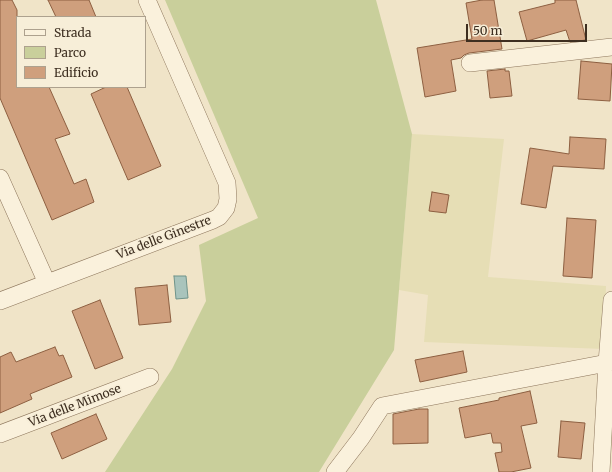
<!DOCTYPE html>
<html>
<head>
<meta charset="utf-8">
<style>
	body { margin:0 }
	#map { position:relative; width:612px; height:472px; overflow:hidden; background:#f0e4c8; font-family:Merriweather,serif }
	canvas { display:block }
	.legend { position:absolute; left:16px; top:16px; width:130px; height:72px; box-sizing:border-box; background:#f7eed8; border:1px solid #ada18e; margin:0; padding:5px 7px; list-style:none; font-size:12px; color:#3d2e20 }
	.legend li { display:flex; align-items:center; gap:8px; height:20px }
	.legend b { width:20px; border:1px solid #ada18e }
	.scale { position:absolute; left:466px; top:24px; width:121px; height:18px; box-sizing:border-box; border:2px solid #3d2e20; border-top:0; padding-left:5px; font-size:12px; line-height:14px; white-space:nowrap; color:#3d2e20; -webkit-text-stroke:3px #f7eed8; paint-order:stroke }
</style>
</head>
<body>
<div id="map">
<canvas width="612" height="472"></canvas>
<ul class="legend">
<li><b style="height:5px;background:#faf1dc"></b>Strada</li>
<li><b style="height:11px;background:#c9cf9b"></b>Parco</li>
<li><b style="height:11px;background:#cf9f7d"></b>Edificio</li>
</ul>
<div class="scale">50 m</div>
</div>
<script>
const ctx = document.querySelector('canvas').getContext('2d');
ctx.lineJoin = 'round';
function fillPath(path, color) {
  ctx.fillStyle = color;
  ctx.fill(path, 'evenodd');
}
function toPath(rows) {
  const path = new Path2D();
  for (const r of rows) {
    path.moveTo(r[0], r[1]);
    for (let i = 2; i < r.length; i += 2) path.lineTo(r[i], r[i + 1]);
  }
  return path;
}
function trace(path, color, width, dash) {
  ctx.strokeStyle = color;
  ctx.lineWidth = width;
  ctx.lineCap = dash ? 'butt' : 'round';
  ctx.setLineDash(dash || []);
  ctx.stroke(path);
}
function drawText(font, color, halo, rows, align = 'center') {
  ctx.font = font + ' Merriweather,serif';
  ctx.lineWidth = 3.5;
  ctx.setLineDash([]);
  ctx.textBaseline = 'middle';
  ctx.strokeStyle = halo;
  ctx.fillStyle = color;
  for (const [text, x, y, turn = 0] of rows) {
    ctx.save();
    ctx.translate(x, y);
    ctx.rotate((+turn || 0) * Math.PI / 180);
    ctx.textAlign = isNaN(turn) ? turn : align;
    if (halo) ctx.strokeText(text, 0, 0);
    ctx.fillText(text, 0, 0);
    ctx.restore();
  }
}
fillPath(toPath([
	[412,134,504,139,488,277,606,286,604,349,424,342,428,295,399,290]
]), '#e6deb5');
fillPath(toPath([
	[165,0,376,0,412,134,394,350,319,472,105,472,172,369,206,301,199,245,258,218]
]), '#c9cf9b');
const water = toPath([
	[174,276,186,276,188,298,176,299,174,276]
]);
fillPath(water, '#a9c4bc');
trace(water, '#6f938a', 1);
const building = toPath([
	[0,0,12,0,17,10,17,87,49,87,70,134,55,139,74,184,86,179,94,202,52,220,0,98,0,0],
	[48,0,89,0,96,17,56,17,48,0],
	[482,0,494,0,502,49,469,53,464,55,461,58,451,60,456,91,425,97,417,48,472,39,466,3,482,0],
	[555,0,576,0,586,40,570,42,566,30,527,41,519,12,555,3,555,0],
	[581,61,612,64,610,101,578,99,581,61],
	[505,69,505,71,509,71,512,96,490,98,487,71,505,69],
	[106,87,127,87,161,166,128,180,91,94,106,87],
	[570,137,606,139,604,169,553,166,546,208,521,204,530,148,569,154,570,137],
	[432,192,449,195,446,213,429,211,432,192],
	[567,218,596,220,592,278,563,276,567,218],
	[167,285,171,322,139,325,135,288,167,285],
	[100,300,123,358,95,369,72,311,100,300],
	[55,347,59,356,63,355,72,377,30,394,32,399,0,413,0,357,11,352,16,362,55,347],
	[463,351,467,372,420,382,415,360,463,351],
	[530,391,537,423,521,426,531,468,511,472,499,472,495,453,502,452,501,443,493,443,491,433,465,438,459,408,499,400,499,398,530,391],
	[419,409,428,409,428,443,393,444,393,414,419,409],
	[96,414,107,439,62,459,51,433,96,414],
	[561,421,585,423,581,459,558,457,561,421]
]);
fillPath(building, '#cf9f7d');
trace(building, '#8d5f41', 1);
const minor = toPath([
	[470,63,612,47],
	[0,178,47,283],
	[0,301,213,220,219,217,226,208,228,199,227,183,147,0],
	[0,434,150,377],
	[335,472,361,438,382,406,607,363],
	[601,472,607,363,612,300]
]);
trace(minor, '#8d765c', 18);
trace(minor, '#faf1dc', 17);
drawText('12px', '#3d2e20', '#f7eed8', [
	["Via delle Ginestre",164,238,-21],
	["Via delle Mimose",75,406,-21]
]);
</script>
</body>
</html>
